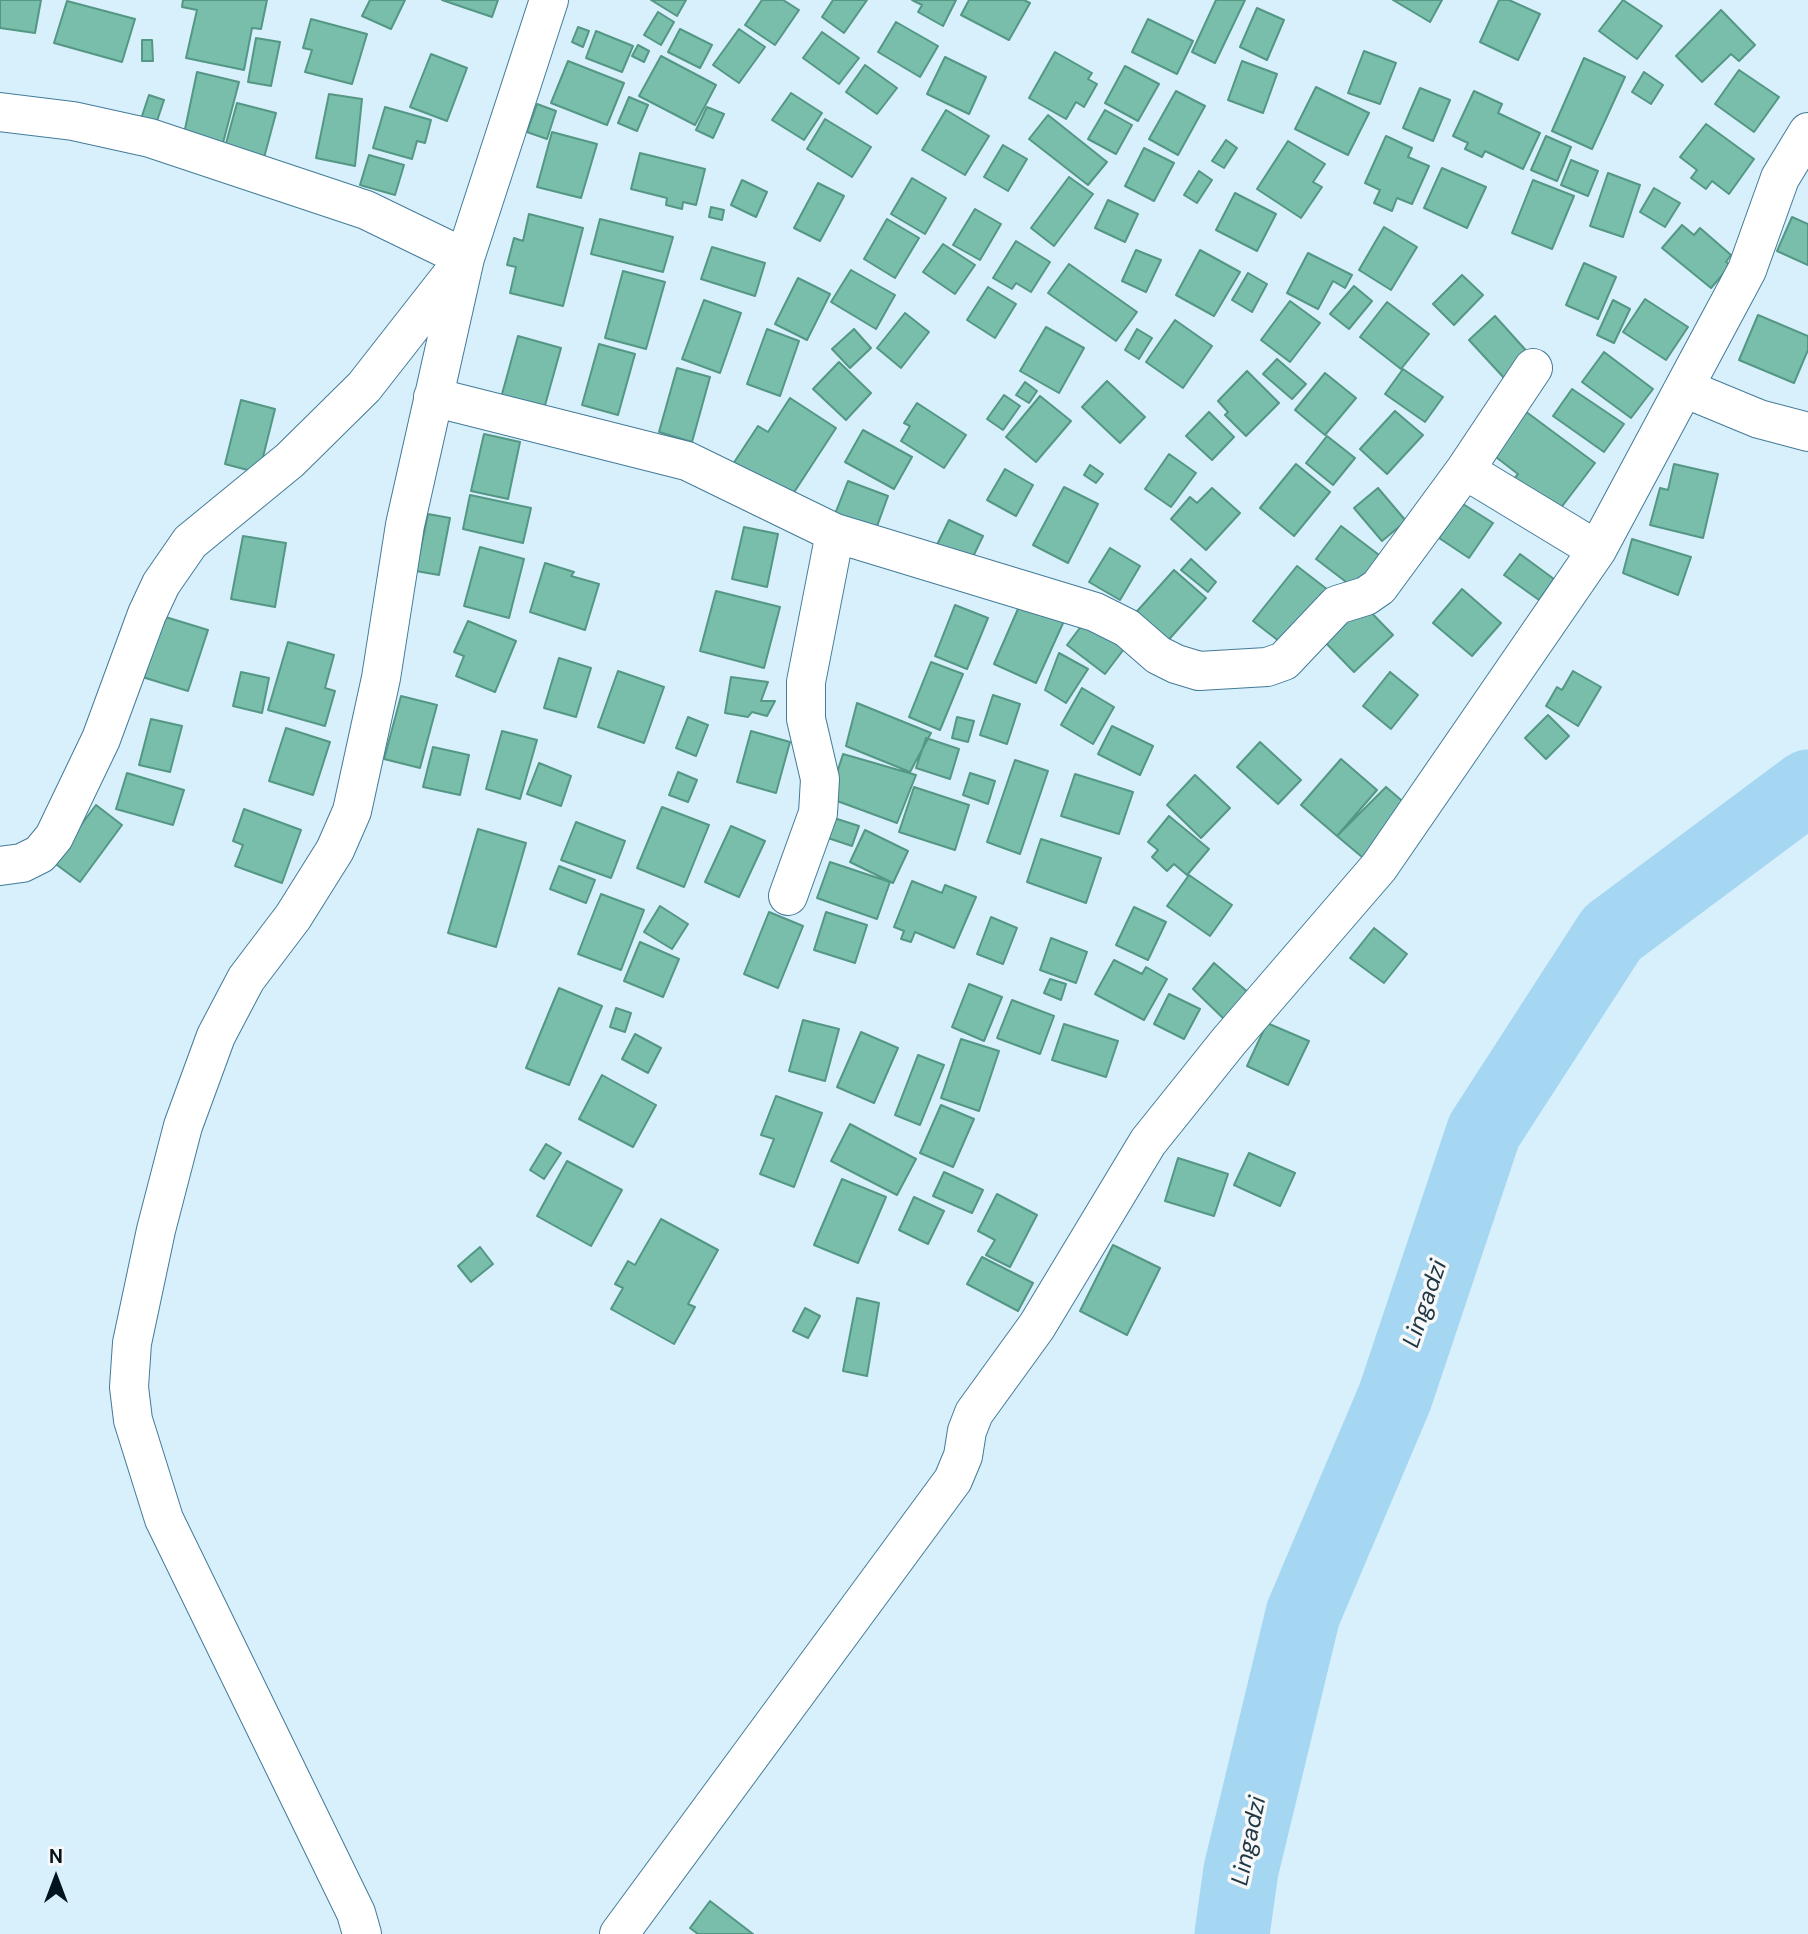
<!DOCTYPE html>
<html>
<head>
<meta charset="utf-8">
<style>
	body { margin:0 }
	#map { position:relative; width:1808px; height:1934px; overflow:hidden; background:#d8effc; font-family:"DM Sans",sans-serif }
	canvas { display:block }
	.north { position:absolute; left:21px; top:1843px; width:70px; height:70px; -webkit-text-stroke:5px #f8f8f8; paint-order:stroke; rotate:0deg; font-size:19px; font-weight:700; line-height:28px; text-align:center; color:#001420 }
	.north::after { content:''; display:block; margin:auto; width:24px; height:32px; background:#001420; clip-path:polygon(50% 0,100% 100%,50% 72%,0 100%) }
</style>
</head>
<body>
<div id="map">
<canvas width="1808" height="1934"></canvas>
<div class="north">N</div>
</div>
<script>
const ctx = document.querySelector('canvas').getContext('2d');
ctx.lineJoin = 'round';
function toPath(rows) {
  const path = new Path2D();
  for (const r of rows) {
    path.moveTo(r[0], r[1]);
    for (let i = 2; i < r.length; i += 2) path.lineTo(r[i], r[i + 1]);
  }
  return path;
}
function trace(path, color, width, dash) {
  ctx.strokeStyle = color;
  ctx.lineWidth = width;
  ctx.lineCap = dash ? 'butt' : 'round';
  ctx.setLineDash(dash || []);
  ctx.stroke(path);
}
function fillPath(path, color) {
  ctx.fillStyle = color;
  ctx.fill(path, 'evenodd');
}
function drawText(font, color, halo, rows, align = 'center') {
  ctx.font = font + ' "DM Sans",sans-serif';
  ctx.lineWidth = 7;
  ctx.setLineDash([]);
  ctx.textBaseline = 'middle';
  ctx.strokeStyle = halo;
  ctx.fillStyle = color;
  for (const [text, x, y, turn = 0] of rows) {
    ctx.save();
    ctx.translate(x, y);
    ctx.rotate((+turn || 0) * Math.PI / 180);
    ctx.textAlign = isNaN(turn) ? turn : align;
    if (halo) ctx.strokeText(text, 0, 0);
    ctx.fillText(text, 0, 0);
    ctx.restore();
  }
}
trace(toPath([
	[1232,1934,1241,1870,1303,1614,1395,1397,1484,1131,1612,933,1808,787]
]), '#a5d6f2', 75);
const building = toPath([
	[0,0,41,0,35,33,0,28,0,0],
	[183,0,267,0,261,29,252,28,244,70,186,58,197,10,182,7,183,0],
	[370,0,405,0,391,29,362,16,370,0],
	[442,0,498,0,492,17,442,0],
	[651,0,686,0,677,16,651,0],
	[762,0,783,0,799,10,775,45,745,25,762,0],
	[833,0,867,0,844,33,822,17,833,0],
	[912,0,956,0,943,26,918,12,922,5,912,0],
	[969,0,1024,0,1030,3,1009,40,961,15,969,0],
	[1216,0,1245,0,1215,63,1192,52,1216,0],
	[1393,0,1442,0,1430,22,1393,0],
	[1499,0,1509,0,1540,14,1518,60,1480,42,1499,0],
	[1623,0,1662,26,1637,59,1599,31,1623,0],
	[67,1,135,19,122,62,54,43,67,1],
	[1257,8,1284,20,1267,60,1240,47,1257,8],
	[1721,10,1755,45,1739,61,1731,54,1702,82,1676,56,1721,10],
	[658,12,674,22,661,45,644,35,658,12],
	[311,19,367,34,352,84,305,72,312,50,303,48,311,19],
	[1148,19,1193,41,1177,74,1132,52,1148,19],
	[896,22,938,46,920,77,878,52,896,22],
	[578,27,589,31,583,47,572,42,578,27],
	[680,29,712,45,700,68,668,52,680,29],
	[739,29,765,47,739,83,713,65,739,29],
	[596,31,633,46,622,72,586,58,596,31],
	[822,32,859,58,839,84,803,58,822,32],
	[256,38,280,42,271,86,248,82,256,38],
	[142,40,152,40,153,61,142,61,142,40],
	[638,45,649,51,644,62,632,56,638,45],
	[1364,51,1396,63,1380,104,1348,93,1364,51],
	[1055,52,1092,73,1088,79,1097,84,1084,107,1076,102,1066,119,1029,98,1055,52],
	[431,54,467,68,447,121,410,107,431,54],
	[661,56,716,85,695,125,639,96,661,56],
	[945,57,986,77,969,114,927,94,945,57],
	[1584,58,1625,77,1592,149,1552,131,1584,58],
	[568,61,624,83,607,125,551,103,568,61],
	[1242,61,1277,74,1263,113,1228,100,1242,61],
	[865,65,897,88,877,114,846,92,865,65],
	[1125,66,1159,84,1138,121,1105,103,1125,66],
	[1739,70,1779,97,1754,132,1715,104,1739,70],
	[197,72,239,82,223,143,184,134,197,72],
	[1644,72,1663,85,1651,104,1632,92,1644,72],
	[1316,87,1369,113,1348,155,1295,129,1316,87],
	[1420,88,1450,100,1433,141,1403,128,1420,88],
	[1176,91,1205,106,1178,155,1149,139,1176,91],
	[1474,91,1502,104,1498,113,1540,133,1523,169,1485,151,1482,157,1465,149,1468,143,1453,136,1474,91],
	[791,93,822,113,804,140,772,120,791,93],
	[329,94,362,99,355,166,316,158,329,94],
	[149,95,164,100,155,127,140,122,149,95],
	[629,97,648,105,637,131,618,123,629,97],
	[237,103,276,113,261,169,222,158,237,103],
	[537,104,556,111,547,139,527,132,537,104],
	[385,107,431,120,425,143,417,141,412,159,373,148,385,107],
	[707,107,724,114,713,138,696,130,707,107],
	[946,110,989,136,965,175,922,150,946,110],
	[1105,110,1132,125,1116,154,1088,139,1105,110],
	[1048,115,1107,162,1088,185,1029,139,1048,115],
	[825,119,871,147,852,177,807,149,825,119],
	[1706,124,1754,159,1729,194,1712,181,1706,189,1691,178,1697,170,1680,157,1706,124],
	[552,132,597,144,581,198,537,187,552,132],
	[1386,136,1412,148,1408,157,1429,166,1412,204,1397,198,1392,211,1374,203,1380,190,1365,183,1386,136],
	[1546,136,1571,147,1557,181,1531,170,1546,136],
	[1226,140,1237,148,1224,168,1212,161,1226,140],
	[1288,141,1325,164,1313,182,1322,187,1301,218,1257,189,1288,141],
	[1003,145,1027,159,1008,191,984,177,1003,145],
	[1144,148,1174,163,1154,201,1125,186,1144,148],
	[640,153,705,169,696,205,683,202,682,209,666,205,667,198,631,189,640,153],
	[369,155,404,165,395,195,360,185,369,155],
	[1571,160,1598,171,1588,196,1561,185,1571,160],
	[1442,168,1486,187,1467,228,1424,208,1442,168],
	[1199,171,1212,180,1197,203,1184,195,1199,171],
	[1608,173,1640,185,1623,237,1590,226,1608,173],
	[1069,177,1093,194,1054,246,1031,228,1069,177],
	[912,178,946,198,925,234,891,214,912,178],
	[742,180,767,192,756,217,731,205,742,180],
	[1533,180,1574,196,1552,249,1512,233,1533,180],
	[818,183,844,196,820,241,794,228,818,183],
	[1654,188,1680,203,1665,227,1640,212,1654,188],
	[1235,193,1276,214,1257,251,1216,230,1235,193],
	[1108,200,1138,214,1125,242,1095,228,1108,200],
	[711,207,724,210,722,220,709,217,711,207],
	[975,209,1001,224,980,260,953,245,975,209],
	[529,214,583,228,563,306,510,293,516,267,507,265,514,238,523,241,529,214],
	[1792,217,1808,224,1808,265,1777,251,1792,217],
	[600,219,673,237,663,272,591,254,600,219],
	[887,219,919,238,895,278,864,259,887,219],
	[1682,225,1694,235,1700,228,1731,255,1726,262,1731,265,1711,288,1662,248,1682,225],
	[1384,227,1417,247,1391,290,1359,270,1384,227],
	[1016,241,1050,262,1031,292,1016,283,1012,289,993,278,1016,241],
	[943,244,975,265,955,294,923,272,943,244],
	[712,247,765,263,755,296,701,279,712,247],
	[1136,250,1161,260,1146,292,1122,281,1136,250],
	[1200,250,1240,272,1214,316,1176,295,1200,250],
	[1308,253,1352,275,1345,288,1333,281,1318,309,1287,293,1308,253],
	[1584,263,1616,277,1598,319,1566,305,1584,263],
	[1069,264,1137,312,1116,341,1048,293,1069,264],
	[851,270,895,295,876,329,831,302,851,270],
	[623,271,665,282,646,349,605,338,623,271],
	[1248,273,1267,284,1252,312,1232,300,1248,273],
	[1462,275,1483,295,1454,325,1433,304,1462,275],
	[798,278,830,294,807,340,775,324,798,278],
	[1354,286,1372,301,1349,329,1330,314,1354,286],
	[988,287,1016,304,995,338,967,320,988,287],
	[1645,299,1688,327,1666,360,1623,332,1645,299],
	[704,300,741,313,720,373,682,359,704,300],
	[1613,300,1630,309,1614,343,1597,335,1613,300],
	[1290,301,1320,323,1290,362,1261,340,1290,301],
	[1387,302,1429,334,1401,369,1360,337,1387,302],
	[905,313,929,332,901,368,877,348,905,313],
	[1758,315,1808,336,1808,350,1794,383,1739,360,1758,315],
	[1495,316,1531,356,1505,379,1469,340,1495,316],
	[1175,320,1212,346,1183,388,1146,362,1175,320],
	[1046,327,1084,348,1059,393,1020,371,1046,327],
	[767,329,799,341,780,396,747,384,767,329],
	[854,329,871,348,850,368,832,349,854,329],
	[1137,329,1152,338,1139,359,1125,350,1137,329],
	[518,336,561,348,542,416,499,405,518,336],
	[599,344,635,354,618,415,582,405,599,344],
	[1604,352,1653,389,1631,418,1582,382,1604,352],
	[1277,359,1306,384,1292,399,1263,374,1277,359],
	[839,362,871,393,846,420,813,389,839,362],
	[677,368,710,377,692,442,659,432,677,368],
	[1403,369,1443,397,1425,422,1385,394,1403,369],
	[1247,371,1279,403,1246,436,1225,415,1228,412,1218,401,1247,371],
	[1325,373,1356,398,1325,435,1295,410,1325,373],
	[1107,381,1145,417,1120,443,1082,407,1107,381],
	[1025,382,1037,391,1029,403,1016,395,1025,382],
	[1572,389,1624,424,1604,452,1553,416,1572,389],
	[1004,395,1020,406,1003,430,987,419,1004,395],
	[1040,396,1071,421,1036,462,1006,437,1040,396],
	[790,398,836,428,789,500,733,464,758,426,768,432,790,398],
	[241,400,275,409,259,473,225,464,241,400],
	[917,403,966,435,944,468,901,441,910,426,904,423,917,403],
	[1395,411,1423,435,1387,474,1360,449,1395,411],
	[1525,411,1595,463,1557,513,1513,480,1518,474,1492,454,1525,411],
	[1209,412,1234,437,1212,460,1186,436,1209,412],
	[863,430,912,457,894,489,845,462,863,430],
	[484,434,520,442,508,499,471,491,484,434],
	[1327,436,1355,458,1333,485,1306,463,1327,436],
	[1169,454,1196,473,1171,507,1145,489,1169,454],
	[1296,464,1330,492,1294,536,1260,508,1296,464],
	[1674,464,1718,474,1703,538,1650,525,1660,488,1668,490,1674,464],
	[1090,465,1103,474,1096,483,1084,475,1090,465],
	[1005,469,1033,485,1016,516,987,500,1005,469],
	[848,481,888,496,876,529,835,514,848,481],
	[1064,487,1098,504,1068,563,1033,545,1064,487],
	[1212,488,1240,513,1206,550,1171,519,1190,497,1197,503,1212,488],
	[1378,488,1406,521,1382,541,1354,508,1378,488],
	[470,495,531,508,523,543,463,529,470,495],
	[1463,504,1493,523,1469,558,1439,538,1463,504],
	[428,514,450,518,439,575,416,571,428,514],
	[949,520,983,536,968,567,934,551,949,520],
	[1341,526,1383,558,1358,591,1316,559,1341,526],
	[744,527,778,534,767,587,732,579,744,527],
	[243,536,286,543,275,607,231,599,243,536],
	[1632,539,1691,557,1678,595,1623,573,1632,539],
	[480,547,524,559,509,618,464,606,480,547],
	[1110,548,1140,566,1120,600,1089,582,1110,548],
	[1520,554,1554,579,1539,600,1504,575,1520,554],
	[1191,559,1216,582,1208,592,1181,570,1191,559],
	[545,563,574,572,571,576,599,584,585,630,530,612,545,563],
	[1297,566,1328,590,1284,645,1253,621,1297,566],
	[1174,570,1206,598,1163,646,1131,618,1174,570],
	[1462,589,1501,623,1472,656,1433,623,1462,589],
	[716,591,780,607,764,668,700,651,716,591],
	[1021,602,1064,621,1036,683,994,664,1021,602],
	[1361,602,1393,635,1354,672,1322,639,1361,602],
	[955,605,988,618,967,669,935,656,955,605],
	[159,615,208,630,188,691,139,676,159,615],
	[1089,616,1127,645,1105,674,1067,645,1089,616],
	[468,621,516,641,495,692,456,676,464,656,454,652,468,621],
	[288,642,334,655,325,688,335,691,325,726,268,710,288,642],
	[1059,653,1088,669,1066,703,1045,690,1059,653],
	[559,658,591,668,576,717,544,708,559,658],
	[931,662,963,674,940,730,909,717,931,662],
	[618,671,664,687,644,743,598,727,618,671],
	[1573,671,1601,687,1578,726,1546,706,1557,687,1562,690,1573,671],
	[241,672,269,678,262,713,233,706,241,672],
	[1390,672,1418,695,1391,729,1363,706,1390,672],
	[731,677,768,682,761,701,775,701,767,716,752,712,748,717,725,713,731,677],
	[1082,688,1114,707,1093,744,1061,725,1082,688],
	[993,695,1020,704,1007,744,980,735,993,695],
	[401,696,437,705,420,768,384,759,401,696],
	[857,703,931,733,910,772,846,746,857,703],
	[1548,715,1569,736,1546,759,1525,738,1548,715],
	[688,717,708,725,696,756,676,748,688,717],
	[957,717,974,721,968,742,952,738,957,717],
	[151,719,182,726,170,772,139,765,151,719],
	[1112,726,1153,746,1140,775,1098,754,1112,726],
	[286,728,330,742,313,795,269,781,286,728],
	[502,731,537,740,520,799,486,789,502,731],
	[751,731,790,742,776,793,737,782,751,731],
	[926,738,959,749,950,779,916,768,926,738],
	[1260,742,1301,780,1278,804,1237,767,1260,742],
	[433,747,469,755,460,795,423,787,433,747],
	[843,754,916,775,897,823,829,798,843,754],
	[1341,759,1377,790,1337,836,1301,805,1341,759],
	[1015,760,1048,771,1020,854,987,842,1015,760],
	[539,763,571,776,561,806,527,794,539,763],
	[678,772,697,780,688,802,669,795,678,772],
	[127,773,184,790,173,825,116,809,127,773],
	[970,773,995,781,988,804,963,795,970,773],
	[1075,774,1133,792,1119,834,1061,816,1075,774],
	[1195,775,1230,808,1201,838,1167,805,1195,775],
	[914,787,969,805,955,850,899,832,914,787],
	[1386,787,1408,806,1368,862,1337,836,1386,787],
	[96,805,122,825,80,882,53,862,96,805],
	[662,807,709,825,684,887,637,868,662,807],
	[244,809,301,830,282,883,235,866,243,845,233,841,244,809],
	[1169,816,1209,849,1187,875,1174,864,1167,871,1152,857,1158,850,1148,842,1169,816],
	[831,817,859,826,852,846,825,837,831,817],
	[576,822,625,841,611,878,561,860,576,822],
	[731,826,765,841,739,897,705,882,731,826],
	[478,829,526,843,496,947,448,933,478,829],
	[865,830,908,851,893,883,850,862,865,830],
	[1041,839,1101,858,1086,903,1027,882,1041,839],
	[830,862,890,882,877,919,817,898,830,862],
	[559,866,595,880,586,903,550,889,559,866],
	[1189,875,1232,905,1210,936,1167,906,1189,875],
	[912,881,942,893,945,885,976,897,954,948,915,932,911,942,901,939,904,931,894,927,912,881],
	[601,894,644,910,621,970,578,954,601,894],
	[660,906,688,924,672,949,644,932,660,906],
	[1134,907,1166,922,1148,960,1116,945,1134,907],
	[769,912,803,926,778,988,744,974,769,912],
	[826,912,867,925,855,963,814,950,826,912],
	[991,917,1017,928,1003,964,977,954,991,917],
	[1374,928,1407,954,1384,983,1350,958,1374,928],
	[1051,938,1087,952,1076,983,1040,970,1051,938],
	[640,942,679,959,663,997,624,981,640,942],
	[1114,960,1142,974,1146,967,1167,979,1144,1020,1095,994,1114,960],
	[1214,963,1250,994,1225,1020,1193,989,1214,963],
	[1050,979,1066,984,1061,1000,1044,993,1050,979],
	[969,984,1002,997,984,1041,952,1027,969,984],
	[559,988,602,1006,569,1085,526,1068,559,988],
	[1169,994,1200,1009,1184,1039,1154,1024,1169,994],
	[1012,1000,1054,1016,1040,1054,997,1038,1012,1000],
	[616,1008,631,1013,625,1032,610,1027,616,1008],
	[803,1020,839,1029,825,1081,789,1071,803,1020],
	[1267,1023,1309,1041,1288,1085,1247,1066,1267,1023],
	[1064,1024,1118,1041,1106,1077,1052,1060,1064,1024],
	[861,1032,898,1048,874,1103,837,1087,861,1032],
	[635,1034,661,1048,648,1073,622,1059,635,1034],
	[961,1039,999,1051,979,1111,941,1098,961,1039],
	[918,1055,944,1065,920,1125,895,1115,918,1055],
	[602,1075,656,1105,633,1147,579,1119,602,1075],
	[776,1096,822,1113,794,1187,760,1174,774,1139,761,1135,776,1096],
	[941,1105,974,1119,953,1167,920,1153,941,1105],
	[850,1124,916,1159,897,1195,831,1161,850,1124],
	[546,1144,561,1153,544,1179,530,1170,546,1144],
	[1249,1153,1295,1173,1280,1206,1234,1185,1249,1153],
	[1178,1158,1228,1174,1214,1216,1165,1201,1178,1158],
	[567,1161,622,1190,591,1246,537,1216,567,1161],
	[944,1172,983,1190,972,1213,933,1196,944,1172],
	[842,1179,886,1197,858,1263,814,1245,842,1179],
	[997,1194,1037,1215,1010,1267,986,1255,995,1240,978,1231,997,1194],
	[914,1197,944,1211,928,1244,899,1230,914,1197],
	[661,1219,718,1250,688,1304,695,1307,674,1344,611,1309,623,1288,615,1284,628,1261,635,1265,661,1219],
	[1113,1245,1160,1268,1127,1335,1080,1311,1113,1245],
	[480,1247,493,1264,471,1282,458,1266,480,1247],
	[982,1257,1033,1283,1018,1311,967,1284,982,1257],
	[857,1298,879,1303,867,1376,843,1371,857,1298],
	[805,1308,820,1316,808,1338,793,1331,805,1308],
	[710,1901,753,1934,698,1934,690,1928,710,1901]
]);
fillPath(building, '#79beaa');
trace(building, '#539784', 2);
const minor = toPath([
	[0,112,73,121,150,138,366,210,465,258,364,387,290,460,190,542,161,584,147,614,101,739,54,837,40,854,22,863,0,866],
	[1684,388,1759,419,1808,432],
	[433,397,687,461,835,533,1095,612,1127,628,1158,655,1176,664,1199,671,1267,667,1284,661,1337,605,1366,596,1379,587,1465,470,1533,368],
	[1465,470,1597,550],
	[788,896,818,813,820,779,806,719,806,682,835,533],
	[362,1934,356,1913,164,1519,133,1420,129,1387,132,1343,156,1230,183,1126,216,1036,246,979,293,917,335,850,352,811,381,678,405,525,465,258,549,0],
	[619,1934,953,1480,963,1456,967,1431,974,1413,1037,1326,1148,1142,1229,1041,1379,867,1597,550,1747,270,1780,178,1808,132]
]);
trace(minor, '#437b99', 40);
trace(minor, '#fff', 38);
drawText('italic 24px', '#203845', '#f8f8f8', [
	["Lingadzi",1426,1304,-71],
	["Lingadzi",1250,1841,-78]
]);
</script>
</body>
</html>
